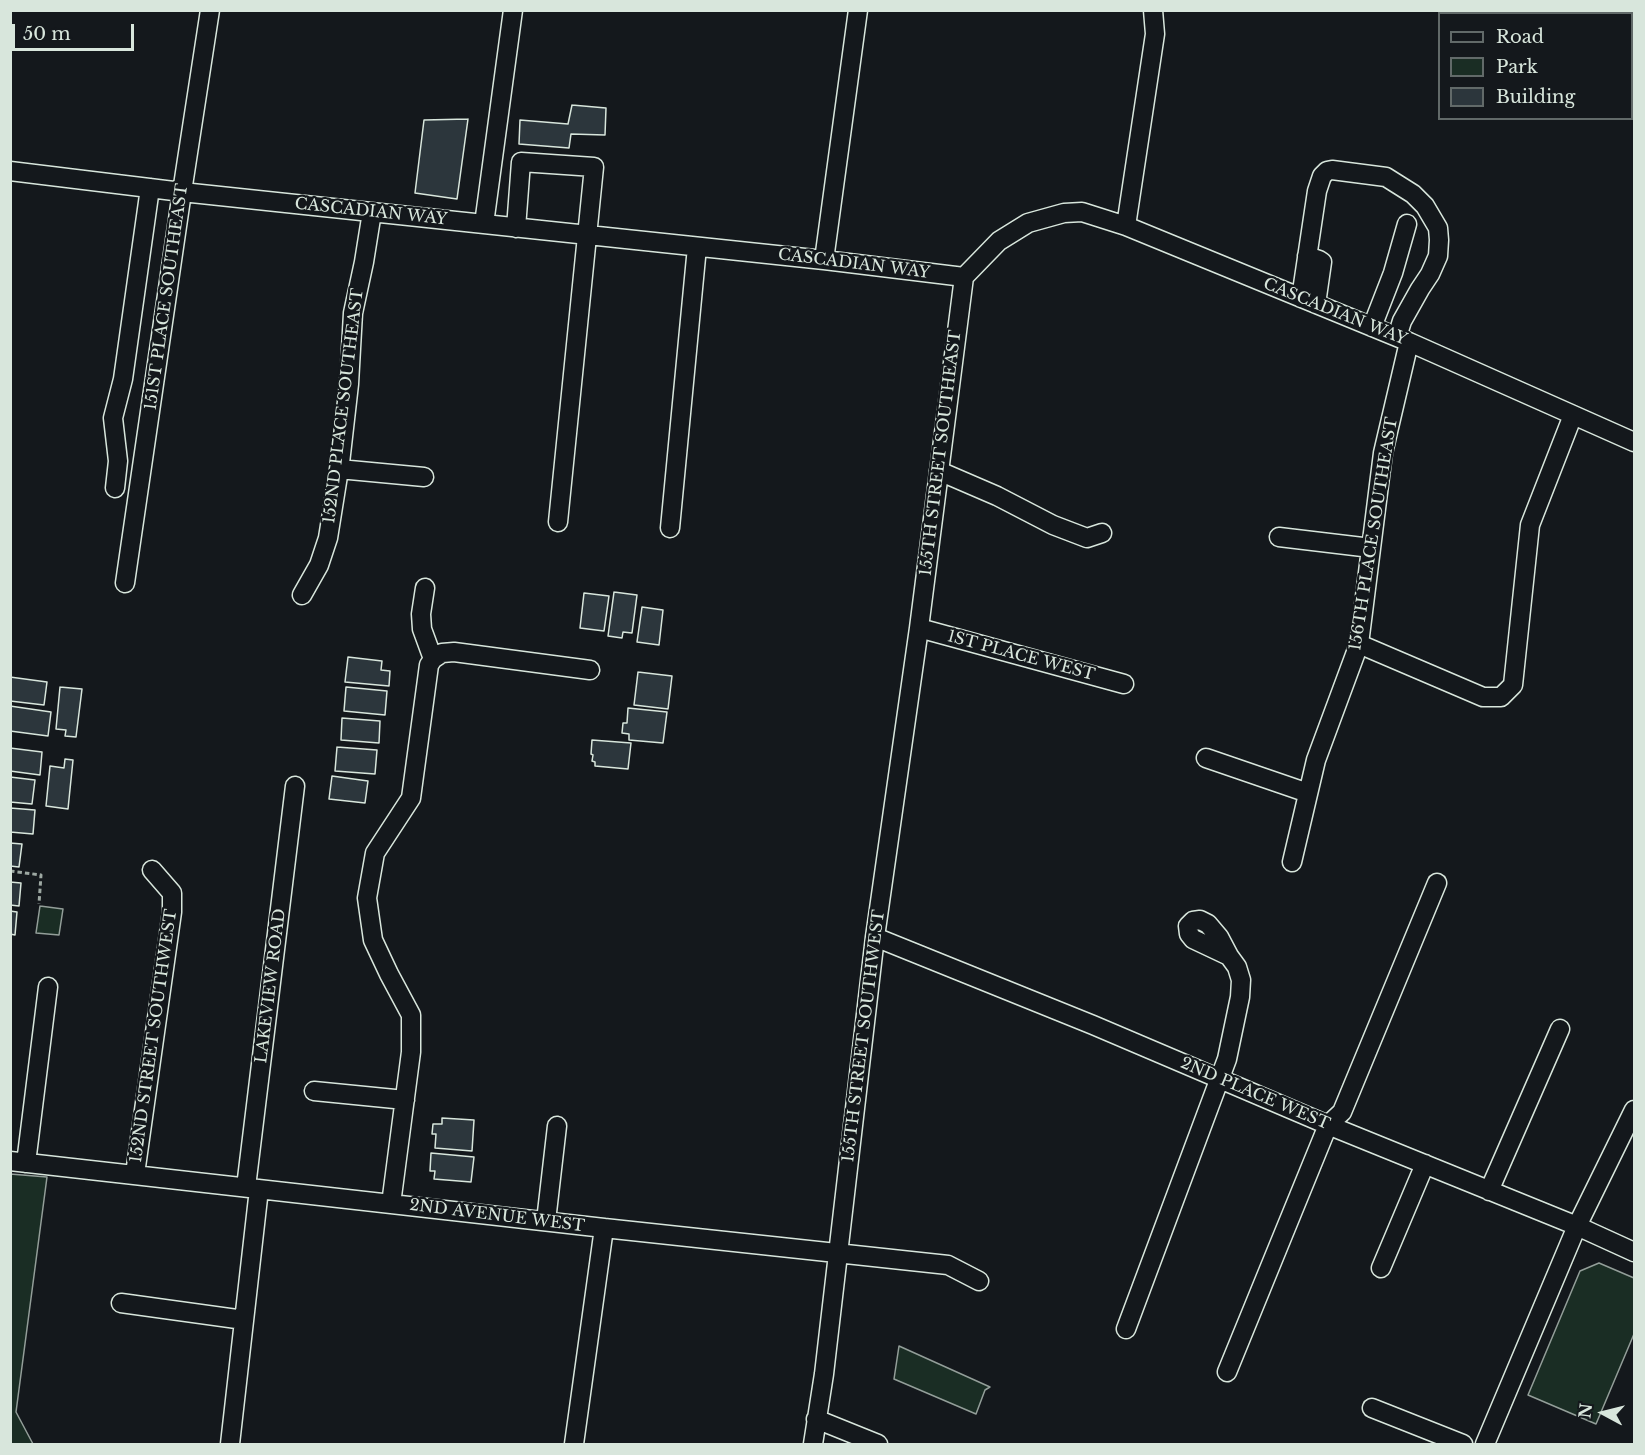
<!DOCTYPE html>
<html>
<head>
<meta charset="utf-8">
<style>
	body { margin:0 }
	#map { position:relative; width:1645px; height:1455px; overflow:hidden; background:#14181c; font-family:"Libre Baskerville",serif }
	canvas { display:block }
	.frame { position:absolute; inset:0; border:12px solid #d8e6dc; pointer-events:none }
	.legend { position:absolute; left:1438px; top:12px; width:195px; height:108px; box-sizing:border-box; background:#14181c; border:2px solid #626a69; margin:0; padding:8px 10px; list-style:none; font-size:18px; color:#d8e6dc }
	.legend li { display:flex; align-items:center; gap:12px; height:30px }
	.legend b { width:30px; border:2px solid #626a69 }
	.north { position:absolute; left:1573px; top:1383px; width:60px; height:60px; -webkit-text-stroke:4px #14181c; paint-order:stroke; rotate:277deg; font-size:16px; font-weight:700; line-height:24px; text-align:center; color:#d8e6dc }
	.north::after { content:''; display:block; margin:auto; width:21px; height:27px; background:#d8e6dc; clip-path:polygon(50% 0,100% 100%,50% 72%,0 100%) }
	.scale { position:absolute; left:12px; top:24px; width:122px; height:27px; box-sizing:border-box; border:3px solid #d8e6dc; border-top:0; padding-left:8px; font-size:18px; line-height:21px; white-space:nowrap; color:#d8e6dc; -webkit-text-stroke:4px #14181c; paint-order:stroke }
</style>
</head>
<body>
<div id="map">
<canvas width="1645" height="1455"></canvas>
<div class="frame"></div>
<ul class="legend">
<li><b style="height:8px;background:#14181c"></b>Road</li>
<li><b style="height:16px;background:#1a2d24"></b>Park</li>
<li><b style="height:16px;background:#2c363c"></b>Building</li>
</ul>
<div class="north">N</div>
<div class="scale">50 m</div>
</div>
<script>
const ctx = document.querySelector('canvas').getContext('2d');
ctx.lineJoin = 'round';
function fillPath(path, color) {
  ctx.fillStyle = color;
  ctx.fill(path, 'evenodd');
}
function toPath(rows) {
  const path = new Path2D();
  for (const r of rows) {
    path.moveTo(r[0], r[1]);
    for (let i = 2; i < r.length; i += 2) path.lineTo(r[i], r[i + 1]);
  }
  return path;
}
function trace(path, color, width, dash) {
  ctx.strokeStyle = color;
  ctx.lineWidth = width;
  ctx.lineCap = dash ? 'butt' : 'round';
  ctx.setLineDash(dash || []);
  ctx.stroke(path);
}
function drawText(font, color, halo, rows, align = 'center') {
  ctx.font = font + ' "Libre Baskerville",serif';
  ctx.lineWidth = 4.5;
  ctx.setLineDash([]);
  ctx.textBaseline = 'middle';
  ctx.strokeStyle = halo;
  ctx.fillStyle = color;
  for (const [text, x, y, turn = 0] of rows) {
    ctx.save();
    ctx.translate(x, y);
    ctx.rotate((+turn || 0) * Math.PI / 180);
    ctx.textAlign = isNaN(turn) ? turn : align;
    if (halo) ctx.strokeText(text, 0, 0);
    ctx.fillText(text, 0, 0);
    ctx.restore();
  }
}
const green = toPath([
	[40,906,63,909,59,935,36,933,40,906],
	[10,1174,47,1177,16,1412,33,1444,11,1444,10,1174],
	[1599,1263,1634,1278,1634,1334,1596,1424,1528,1395,1580,1271,1599,1263],
	[899,1346,990,1387,985,1390,976,1414,894,1379,899,1346]
]);
fillPath(green, '#1a2d24');
trace(green, '#939e99', 1.5);
const building = toPath([
	[572,105,606,108,605,135,571,134,569,148,519,144,520,120,568,124,572,105],
	[468,119,457,199,415,193,424,120,468,119],
	[614,592,637,595,632,633,623,632,622,638,608,636,614,592],
	[584,593,609,596,604,631,580,628,584,593],
	[642,607,663,610,659,645,637,642,642,607],
	[348,657,382,661,381,670,390,671,389,686,345,682,348,657],
	[638,672,672,676,668,709,634,705,638,672],
	[10,677,47,682,44,705,10,701,10,677],
	[60,687,82,689,76,737,65,736,66,730,56,729,60,687],
	[346,687,387,691,385,715,344,711,346,687],
	[10,706,51,712,48,736,10,731,10,706],
	[628,708,667,712,663,743,629,740,629,734,622,733,623,723,627,723,628,708],
	[342,718,380,721,379,743,341,740,342,718],
	[592,740,631,743,628,769,595,766,595,762,592,761,593,755,591,754,592,740],
	[337,747,377,750,375,774,335,771,337,747],
	[10,748,42,752,40,775,10,771,10,748],
	[65,759,73,760,68,809,46,806,50,766,64,768,65,759],
	[332,776,368,781,365,803,329,799,332,776],
	[10,777,35,780,32,804,10,802,10,777],
	[10,808,35,810,33,834,10,832,10,808],
	[10,843,22,844,19,867,10,866,10,843],
	[10,882,21,883,19,906,10,905,10,882],
	[10,911,17,912,15,935,10,934,10,911],
	[442,1118,474,1120,472,1151,435,1148,436,1134,432,1134,433,1124,442,1124,442,1118],
	[431,1153,474,1157,471,1182,434,1179,435,1171,430,1171,431,1153]
]);
fillPath(building, '#2c363c');
trace(building, '#d8e6dc', 1.5);
const minor = toPath([
	[10,171,182,192,824,260,964,277],
	[484,224,513,10],
	[1126,226,1155,34,1153,10],
	[516,228,521,162,594,167,558,522],
	[1307,256,1319,260,1322,262,1316,304],
	[824,260,858,10],
	[964,277,999,241,1028,223,1064,213,1082,212,1126,226,1409,342,1634,442],
	[1301,298,1317,191,1322,176,1327,171,1332,170,1386,177,1413,194,1425,206,1438,228,1439,240,1438,256,1430,274,1420,289,1402,321,1397,337],
	[1372,327,1393,273,1407,224],
	[339,469,424,477],
	[939,471,997,496,1053,525,1087,538,1102,533],
	[115,488,118,461,113,418,123,379,150,188],
	[670,528,697,247],
	[1279,537,1371,548],
	[125,583,182,192,210,10],
	[425,588,421,614,422,629,433,659],
	[302,595,319,565,328,538,340,463,349,384,353,313,364,262,372,212],
	[919,628,1124,684],
	[1359,644,1483,697,1501,697,1513,685,1530,525,1573,415],
	[1206,758,1308,793],
	[1292,862,1316,760,1359,644,1383,453,1409,342],
	[875,937,1093,1025,1328,1125,1577,1226,1634,1252],
	[314,1091,405,1100],
	[10,1161,604,1228,948,1265,979,1281],
	[26,1163,48,987],
	[135,1174,172,912,172,893,152,870],
	[246,1187,295,786],
	[1489,1191,1560,1029],
	[391,1204,411,1052,411,1015,389,974,373,940,367,898,375,853,411,798,429,665,433,659,442,653,454,652,590,670],
	[546,1221,557,1126],
	[1381,1268,1425,1164],
	[121,1303,244,1320],
	[1126,1329,1227,1059,1240,997,1241,980,1237,967,1229,956,1193,939,1189,934,1188,926,1193,921,1200,920,1208,924,1219,937,1229,956],
	[1227,1372,1328,1125,1342,1112,1437,883],
	[1372,1408,1463,1444],
	[816,1419,878,1444],
	[230,1444,259,1189],
	[574,1444,604,1228],
	[813,1444,824,1374,875,937,919,628,964,277],
	[1485,1444,1577,1226,1634,1110]
]);
trace(minor, '#d8e6dc', 21);
trace(toPath([
	[10,871,41,875,39,904]
]), '#9da8a2', 3, [4.5, 3]);
trace(minor, '#14181c', 18);
drawText('16px', '#d8e6dc', '#14181c', [
	["CASCADIAN WAY",371,212,6],
	["CASCADIAN WAY",854,264,7],
	["151ST PLACE SOUTHEAST",167,297,-82],
	["CASCADIAN WAY",1335,312,22],
	["152ND PLACE SOUTHEAST",344,406,-83],
	["155TH STREET SOUTHEAST",941,453,-83],
	["156TH PLACE SOUTHEAST",1374,534,-81],
	["1ST PLACE WEST",1021,656,15],
	["LAKEVIEW ROAD",271,986,-83],
	["152ND STREET SOUTHWEST",154,1036,-82],
	["155TH STREET SOUTHWEST",864,1036,-83],
	["2ND PLACE WEST",1255,1094,23],
	["2ND AVENUE WEST",497,1216,7]
]);
</script>
</body>
</html>
